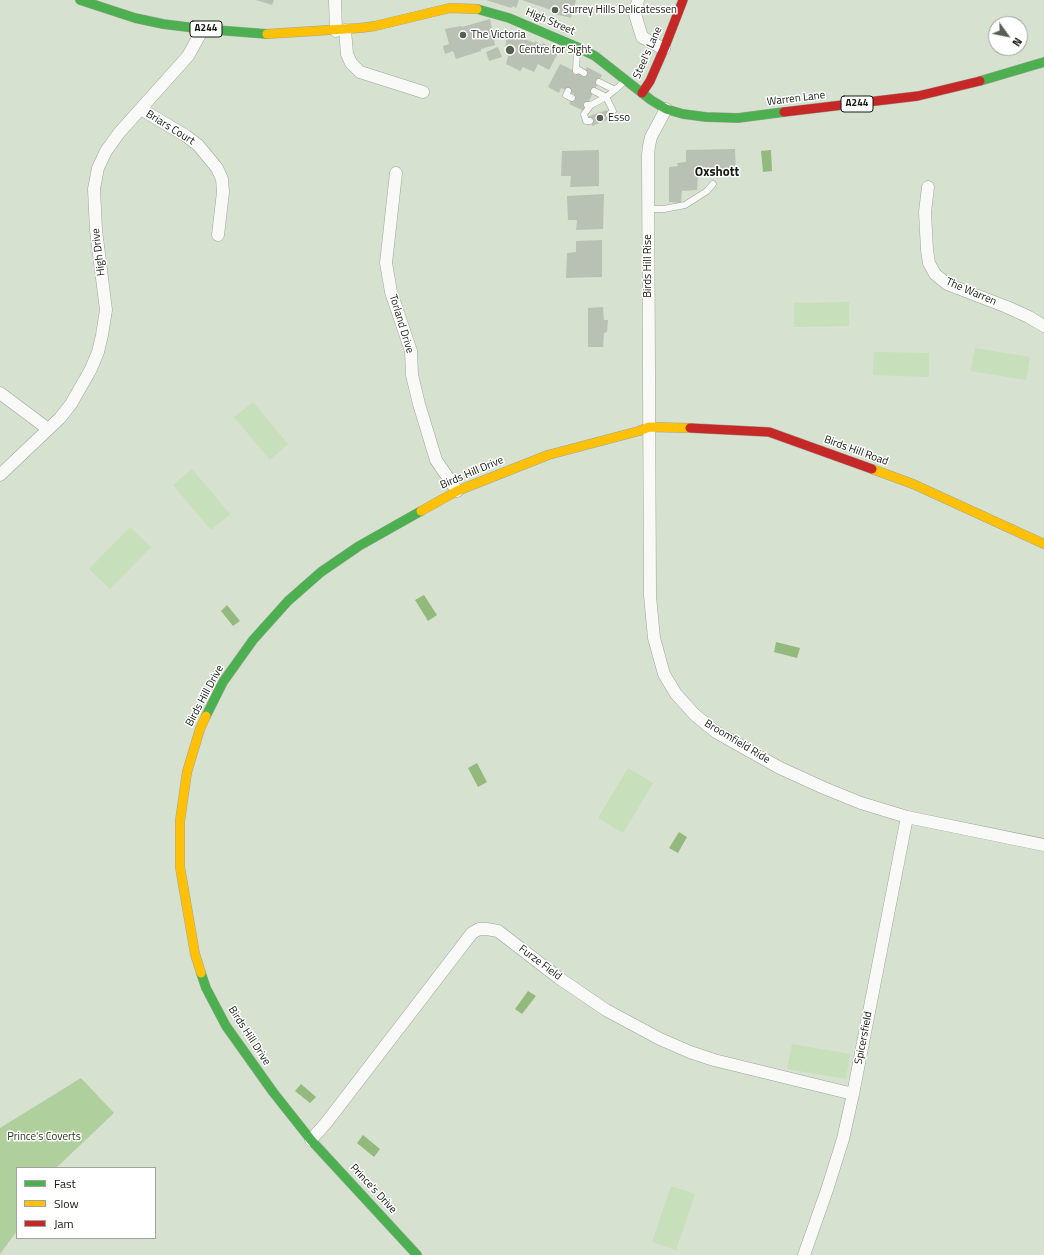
<!DOCTYPE html>
<html>
<head>
<meta charset="utf-8">
<style>
	body { margin:0 }
	#map { position:relative; width:1044px; height:1255px; overflow:hidden; background:#d6e1d0; font-family:"Titillium Web",sans-serif }
	canvas { display:block }
	.legend { position:absolute; left:16px; top:1167px; width:140px; height:72px; box-sizing:border-box; background:#fff; border:1px solid #a1a39f; margin:0; padding:5px 7px; list-style:none; font-size:12px; color:#131a0f }
	.legend li { display:flex; align-items:center; gap:8px; height:20px }
	.legend b { width:20px; border:1px solid #a1a39f }
	.north { position:absolute; left:988px; top:16px; width:40px; height:40px; box-sizing:border-box; background:#fff; border:1px solid #a1a39f; border-radius:50%; rotate:123deg; font-size:11px; font-weight:700; line-height:16px; text-align:center; color:#131a0f }
	.north::after { content:''; display:block; margin:auto; width:14px; height:18px; background:#576053; clip-path:polygon(50% 0,100% 100%,50% 72%,0 100%) }
</style>
</head>
<body>
<div id="map">
<canvas width="1044" height="1255"></canvas>
<ul class="legend">
<li><b style="height:5px;background:#4caf50"></b>Fast</li>
<li><b style="height:5px;background:#ffc107"></b>Slow</li>
<li><b style="height:5px;background:#c62828"></b>Jam</li>
</ul>
<div class="north">N</div>
</div>
<script>
const ctx = document.querySelector('canvas').getContext('2d');
ctx.lineJoin = 'round';
function fillPath(path, color) {
  ctx.fillStyle = color;
  ctx.fill(path, 'evenodd');
}
function toPath(rows) {
  const path = new Path2D();
  for (const r of rows) {
    path.moveTo(r[0], r[1]);
    for (let i = 2; i < r.length; i += 2) path.lineTo(r[i], r[i + 1]);
  }
  return path;
}
function trace(path, color, width, dash) {
  ctx.strokeStyle = color;
  ctx.lineWidth = width;
  ctx.lineCap = dash ? 'butt' : 'round';
  ctx.setLineDash(dash || []);
  ctx.stroke(path);
}
function drawText(font, color, halo, rows, align = 'center') {
  ctx.font = font + ' "Titillium Web",sans-serif';
  ctx.lineWidth = 3;
  ctx.setLineDash([]);
  ctx.textBaseline = 'middle';
  ctx.strokeStyle = halo;
  ctx.fillStyle = color;
  for (const [text, x, y, turn = 0] of rows) {
    ctx.save();
    ctx.translate(x, y);
    ctx.rotate((+turn || 0) * Math.PI / 180);
    ctx.textAlign = isNaN(turn) ? turn : align;
    if (halo) ctx.strokeText(text, 0, 0);
    ctx.fillText(text, 0, 0);
    ctx.restore();
  }
}
fillPath(toPath([
	[849,302,849,326,794,327,794,303],
	[975,348,1030,357,1026,380,971,371],
	[874,352,929,353,929,377,873,375],
	[253,402,288,444,270,460,234,417],
	[192,469,230,514,211,530,173,485],
	[130,527,151,547,110,589,89,569],
	[628,768,653,783,623,833,598,818],
	[792,1044,850,1054,846,1079,787,1069],
	[671,1186,695,1194,676,1250,652,1242]
]), '#c7dfba');
fillPath(toPath([
	[81,1078,114,1113,56,1168,17,1168,17,1231,0,1254,0,1128]
]), '#afcf9c');
fillPath(toPath([
	[771,150,772,171,763,172,761,151],
	[424,595,437,615,428,621,415,600],
	[227,605,240,621,233,626,221,611],
	[776,642,800,648,797,658,774,652],
	[477,763,487,782,478,787,468,768],
	[679,832,687,837,678,853,669,848],
	[528,991,536,996,522,1014,515,1009],
	[301,1084,316,1097,310,1103,295,1091],
	[363,1135,380,1149,374,1157,357,1143]
]), '#94b97d');
fillPath(toPath([
	[256,0,274,0,272,5],
	[486,0,519,0,516,8,513,6,511,8],
	[522,0,576,0,571,18,551,13,551,10],
	[490,19,495,45,481,49,481,51,456,59,453,51,445,54,443,46,449,44,445,29,461,26,462,27],
	[507,31,518,32,517,36,535,43,535,41,542,45,543,43,559,51,549,70,538,64,534,72,523,67,520,71,506,64,508,56,505,52],
	[498,47,502,57,489,61,486,52],
	[560,64,583,75,587,67,602,75,584,111,569,104,574,94,561,88,559,93,548,87],
	[607,110,610,119,592,126,589,116],
	[735,149,736,176,698,177,697,190,682,191,681,203,669,202,669,167,678,166,677,163,686,162,686,150],
	[599,150,599,186,570,187,571,176,561,176,562,151],
	[604,194,603,229,576,230,577,220,568,220,567,196],
	[602,240,602,277,566,278,567,253,576,252,576,241],
	[603,307,604,320,608,320,607,332,604,333,603,347,588,347,588,308]
]), '#b9c1b4');
const lane = toPath([
	[576,68,584,73],
	[576,71,577,49],
	[599,82,615,90],
	[568,91,566,95,572,98],
	[594,91,606,97,615,90,625,81],
	[587,105,591,105,606,97,613,111,609,115],
	[590,121,586,121,584,114,591,105],
	[648,209,664,209,685,205,707,191,713,184]
]);
const street = toPath([
	[335,0,336,31],
	[638,0,635,14,642,37,664,49],
	[345,30,347,54,351,63,360,72,423,92],
	[141,109,186,136,198,145,217,168,222,179,223,192,218,235],
	[666,109,651,137,649,146,648,155,650,596,654,638,664,674,676,694,695,715,716,732,780,768,824,788,861,803,907,817,1044,845],
	[396,173,386,263,391,292,411,351,412,375,419,404,436,460,457,491],
	[928,187,925,212,927,250,929,263,935,274,947,284,1007,307,1029,317,1044,326],
	[0,393,48,429],
	[0,475,60,418,71,404,91,369,98,352,102,335,106,310,96,230,94,189,98,168,106,151,119,133,188,56,203,29],
	[311,1140,326,1123,472,933,479,929,487,929,498,931,559,978,606,1010,660,1039,690,1052,714,1060,853,1094],
	[804,1255,827,1190,843,1139,853,1094,907,817]
]);
const fast = toPath([
	[80,0,135,18,163,24,203,29,267,34],
	[477,9,509,18,577,47,595,56,651,100,666,109,683,114,706,117,738,118,784,112],
	[980,81,1044,62],
	[206,716,223,682,253,640,288,601,321,572,359,546,421,511],
	[201,973,206,988,226,1026,273,1092,311,1140,417,1255]
]);
const slow = toPath([
	[267,34,360,28,375,26,450,8,477,9],
	[872,469,913,484,1044,544],
	[421,511,457,491,548,455,639,431,649,427,690,428],
	[201,973,195,954,180,867,180,821,187,772,200,729,206,716]
]);
const jam = toPath([
	[642,93,650,81,664,49,683,0],
	[784,112,918,96,980,81],
	[690,428,769,432,872,469]
]);
trace(lane, '#9da598', 7);
trace(street, '#9da598', 13);
trace(fast, '#9da598', 10);
trace(slow, '#9da598', 10);
trace(jam, '#9da598', 10);
trace(lane, '#f9faf8', 6);
trace(street, '#f9faf8', 12);
trace(fast, '#4caf50', 9);
trace(slow, '#ffc107', 9);
trace(jam, '#c62828', 9);
for (const [x, y, r, color] of [
	[555,10,4,"#576053"],
	[463,35,4,"#576053"],
	[510,50,5,"#576053"],
	[600,118,4,"#576053"]
]) {
  const dot = new Path2D();
  dot.arc(x, y, r, 0, 2 * Math.PI);
  ctx.fillStyle = color;
  ctx.fill(dot);
  trace(dot, '#fff', 1.5);
}
for (const [x, y, w] of [
	[206,29,32],
	[857,104,32]
]) {
  const box = new Path2D();
  box.roundRect(x - w / 2, y - 8, w, 16, 3);
  ctx.fillStyle = '#fff';
  ctx.fill(box);
  trace(box, '#131a0f', 1);
}
drawText('bold 10px', '#131a0f', null, [
	["A244",206,29],
	["A244",857,104]
]);
drawText('11px', '#131a0f', '#fff', [
	["Surrey Hills Delicatessen",563,10],
	["The Victoria",471,35],
	["Centre for Sight",519,50],
	["Esso",608,118]
], 'left');
drawText('11px', '#131a0f', '#fff', [
	["High Street",550,22,23],
	["Steel's Lane",648,53,-66],
	["Warren Lane",796,99,-7],
	["Briars Court",170,128,32],
	["High Drive",99,252,-97],
	["Birds Hill Rise",648,266,-90],
	["The Warren",971,292,23],
	["Torland Drive",401,324,73],
	["Birds Hill Road",856,451,20],
	["Birds Hill Drive",472,473,-23],
	["Birds Hill Drive",205,696,-62],
	["Broomfield Ride",737,742,31],
	["Furze Field",540,963,37],
	["Birds Hill Drive",249,1036,57],
	["Spicersfield",864,1038,-79],
	["Prince's Drive",373,1189,47]
]);
drawText('11px', '#1d300f', '#fff', [
	["Prince's Coverts",44,1137]
]);
drawText('bold 13px', '#131a0f', '#fff', [
	["Oxshott",717,173]
]);
</script>
</body>
</html>
